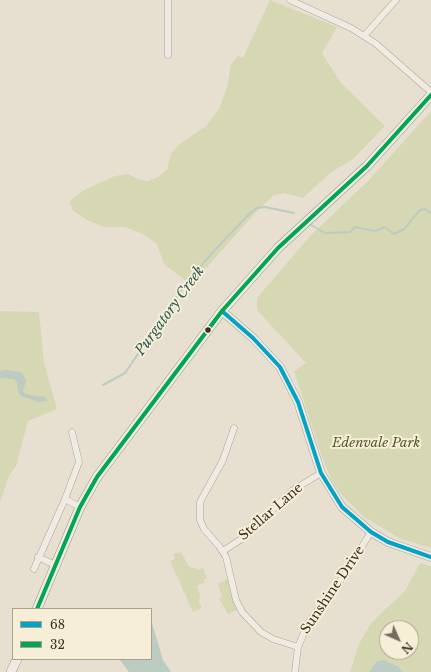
<!DOCTYPE html>
<html>
<head>
<meta charset="utf-8">
<style>
	body { margin:0 }
	#map { position:relative; width:431px; height:672px; overflow:hidden; background:#e7e0d1; font-family:"Libre Baskerville",serif }
	canvas { display:block }
	.legend { position:absolute; left:12px; top:608px; width:140px; height:52px; box-sizing:border-box; background:#f7eed8; border:1px solid #ada18e; margin:0; padding:5px 7px; list-style:none; font-size:12px; color:#3d2e20 }
	.legend li { display:flex; align-items:center; gap:8px; height:20px }
	.legend b { width:20px; border:1px solid #ada18e }
	.north { position:absolute; left:379px; top:620px; width:40px; height:40px; box-sizing:border-box; background:#f7eed8; border:1px solid #ada18e; border-radius:50%; rotate:135deg; font-size:11px; font-weight:700; line-height:16px; text-align:center; color:#3d2e20 }
	.north::after { content:''; display:block; margin:auto; width:14px; height:18px; background:#786c5e; clip-path:polygon(50% 0,100% 100%,50% 72%,0 100%) }
</style>
</head>
<body>
<div id="map">
<canvas width="431" height="672"></canvas>
<ul class="legend">
<li><b style="height:5px;background:#03a3c5"></b>68</li>
<li><b style="height:5px;background:#00a651"></b>32</li>
</ul>
<div class="north">N</div>
</div>
<script>
const ctx = document.querySelector('canvas').getContext('2d');
ctx.lineJoin = 'round';
function fillPath(path, color) {
  ctx.fillStyle = color;
  ctx.fill(path, 'evenodd');
}
function toPath(rows) {
  const path = new Path2D();
  for (const r of rows) {
    path.moveTo(r[0], r[1]);
    for (let i = 2; i < r.length; i += 2) path.lineTo(r[i], r[i + 1]);
  }
  return path;
}
function trace(path, color, width, dash) {
  ctx.strokeStyle = color;
  ctx.lineWidth = width;
  ctx.lineCap = dash ? 'butt' : 'round';
  ctx.setLineDash(dash || []);
  ctx.stroke(path);
}
function drawText(font, color, halo, rows, align = 'center') {
  ctx.font = font + ' "Libre Baskerville",serif';
  ctx.lineWidth = 4;
  ctx.setLineDash([]);
  ctx.textBaseline = 'middle';
  ctx.strokeStyle = halo;
  ctx.fillStyle = color;
  for (const [text, x, y, turn = 0] of rows) {
    ctx.save();
    ctx.translate(x, y);
    ctx.rotate((+turn || 0) * Math.PI / 180);
    ctx.textAlign = isNaN(turn) ? turn : align;
    if (halo) ctx.strokeText(text, 0, 0);
    ctx.fillText(text, 0, 0);
    ctx.restore();
  }
}
fillPath(toPath([
	[270,0,337,27,322,53,341,83,385,126,353,159,330,173,303,198,284,193,274,195,256,212,191,285,164,264,157,244,143,234,125,227,104,227,89,221,73,211,70,203,71,200,84,190,115,176,128,174,140,180,148,181,158,177,167,170,171,154,180,144,206,126,219,109,227,88,231,64,238,56,243,58],
	[431,111,431,548,401,539,364,517,341,494,332,481,322,457,294,371,306,363,257,310,257,298,311,235,368,181],
	[0,311,39,312,44,363,57,409,28,421,16,466,9,476,0,502],
	[181,552,189,567,196,568,197,570,203,568,207,578,204,580,205,582,197,586,200,595,199,602,202,608,193,612,170,561,175,559,173,554],
	[420,563,431,566,431,672,403,672,399,667,371,668,369,672,350,672,359,644,371,623,405,591],
	[387,628,411,628,411,652,387,652],
	[228,579,232,597,237,610,228,614,219,598,222,596,218,584]
]), '#d6d7b3');
fillPath(toPath([
	[7,370,20,372,23,374,26,381,23,390,24,393,29,395,45,397,47,401,39,402,21,396,18,391,17,382,14,379,0,378,0,371],
	[151,620,163,660,171,672,129,672,119,659,151,659],
	[384,660,399,667,403,672,369,672,377,661]
]), '#bcccc2');
trace(toPath([
	[311,225,325,233,350,232,355,227,374,231,385,227,394,234,404,229,420,210,425,209,431,213],
	[103,385,125,373,187,282,213,252,250,213,257,208,265,207,294,213]
]), '#bcccc2', 2);
const minor = toPath([
	[290,0,351,28,375,43,431,92],
	[364,36,396,0],
	[168,55,168,0],
	[234,428,223,460,200,502,200,520,204,529,219,546,226,557,236,600,242,612,261,632,273,639,298,647],
	[72,432,79,462,65,499,80,507],
	[223,551,243,538,293,490,321,473],
	[38,557,55,565],
	[34,569,65,499],
	[295,672,298,647,308,623,343,577,371,532]
]);
const tertiary = toPath([
	[222,311,253,338,280,367,298,402,321,473,342,507,371,532,388,542,431,557]
]);
const secondary = toPath([
	[37,609,80,507,97,477,222,311,278,248,367,166,431,95],
	[11,672,17,659]
]);
trace(minor, '#ada599', 7);
trace(tertiary, '#ada599', 9);
trace(secondary, '#9c958a', 10);
trace(minor, '#efebe3', 6);
trace(tertiary, '#efebe3', 8);
trace(secondary, '#efebe3', 9);
trace(toPath([
	[222,311,253,338,280,367,298,402,321,473,342,507,371,532,388,542,431,557]
]), '#03a3c5', 4);
trace(toPath([
	[37,609,80,507,97,477,222,311,278,248,367,166,431,95]
]), '#00a651', 4);
for (const [x, y, r, color] of [
	[208,330,3.5,"#3d2e20"]
]) {
  const dot = new Path2D();
  dot.arc(x, y, r, 0, 2 * Math.PI);
  ctx.fillStyle = color;
  ctx.fill(dot);
  trace(dot, '#f7eed8', 1.5);
}
drawText('italic 13px', '#4d5a26', '#f7eed8', [
	["Edenvale Park",376,443]
]);
drawText('13px', '#3d2e20', '#f7eed8', [
	["Stellar Lane",271,512,-41],
	["Sunshine Drive",333,590,-56]
]);
drawText('italic 14px', '#2f5d5a', '#f7eed8', [
	["Purgatory Creek",170,311,-54]
]);
</script>
</body>
</html>
